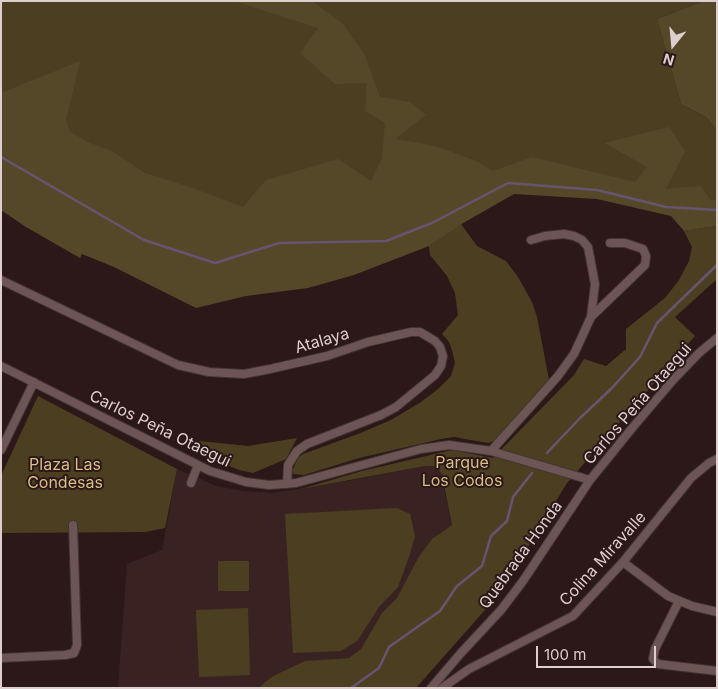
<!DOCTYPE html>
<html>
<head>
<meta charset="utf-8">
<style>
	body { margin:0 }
	#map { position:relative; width:718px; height:689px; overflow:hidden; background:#2c1818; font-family:Inter,sans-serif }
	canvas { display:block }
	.frame { position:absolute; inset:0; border:2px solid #ddcfce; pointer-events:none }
	.north { position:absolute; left:648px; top:20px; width:50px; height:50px; -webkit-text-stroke:4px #2c1818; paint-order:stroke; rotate:197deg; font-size:14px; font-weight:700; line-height:20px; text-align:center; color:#ddcfce }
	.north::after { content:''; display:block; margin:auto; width:18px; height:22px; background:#ddcfce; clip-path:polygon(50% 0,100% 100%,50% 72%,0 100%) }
	.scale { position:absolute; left:536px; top:646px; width:120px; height:22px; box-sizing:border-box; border:2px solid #ddcfce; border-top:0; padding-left:6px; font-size:15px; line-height:18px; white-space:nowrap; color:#ddcfce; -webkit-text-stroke:4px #2c1818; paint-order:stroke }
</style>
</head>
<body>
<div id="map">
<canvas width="718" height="689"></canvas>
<div class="frame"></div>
<div class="north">N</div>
<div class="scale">100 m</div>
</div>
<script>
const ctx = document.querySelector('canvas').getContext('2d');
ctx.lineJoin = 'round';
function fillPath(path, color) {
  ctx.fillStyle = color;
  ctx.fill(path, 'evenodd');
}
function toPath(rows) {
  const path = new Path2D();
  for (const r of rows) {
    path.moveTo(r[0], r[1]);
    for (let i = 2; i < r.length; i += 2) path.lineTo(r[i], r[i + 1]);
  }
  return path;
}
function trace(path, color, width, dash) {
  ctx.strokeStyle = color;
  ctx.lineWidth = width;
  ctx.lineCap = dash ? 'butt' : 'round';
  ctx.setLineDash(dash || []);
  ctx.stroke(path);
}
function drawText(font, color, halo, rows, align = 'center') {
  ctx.font = font + ' Inter,sans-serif';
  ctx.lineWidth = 4;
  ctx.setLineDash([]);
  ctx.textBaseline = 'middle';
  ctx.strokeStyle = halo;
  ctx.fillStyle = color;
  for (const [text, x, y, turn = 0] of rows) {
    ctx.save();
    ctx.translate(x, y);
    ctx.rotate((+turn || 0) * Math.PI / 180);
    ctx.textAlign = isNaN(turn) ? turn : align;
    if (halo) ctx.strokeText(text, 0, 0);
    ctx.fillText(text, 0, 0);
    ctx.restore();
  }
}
fillPath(toPath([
	[425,466,436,466,441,475,452,525,432,539,418,558,397,598,382,613,361,649,349,658,305,661,273,676,258,688,118,688,127,564,162,550,177,469,216,486,243,491,272,493,347,481]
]), '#3b2222');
fillPath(toPath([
	[1,1,703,1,657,19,681,104,706,117,717,131,717,199,711,202,506,175,276,233,1,143],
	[461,224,477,246,506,261,518,277,532,302,537,317,549,380,494,441,488,443,454,437,441,439,359,458,304,475,293,474,292,471,298,458,303,454,358,434,391,420,421,402,438,389,451,376,455,363,452,350,449,342,442,334,458,315,455,293,447,276,430,255,429,246],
	[717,226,717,279,675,317,695,336,567,483,500,593,416,688,258,688,273,676,305,661,349,658,361,649,382,613,397,598,418,558,432,539,452,525,442,475,436,466,425,466,301,489,362,471,452,450,493,458,574,375,584,359,606,366,626,349,626,329,665,298,679,280,689,261,692,247,684,231],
	[38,396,177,469,165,528,145,532,1,533,1,476],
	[297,438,286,459,253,473,239,470,209,458,190,440,248,446],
	[397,508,410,514,415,536,410,554,398,587,379,607,357,641,341,651,293,653,285,514],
	[218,561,249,561,249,591,218,591],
	[248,608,250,675,199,677,196,610]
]), '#4c3f21');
fillPath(toPath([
	[234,1,312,1,343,24,365,55,380,97,410,102,426,115,395,139,421,143,444,149,476,161,493,171,532,157,635,182,647,167,604,143,669,127,685,151,666,189,701,186,711,201,717,199,717,226,684,231,671,216,597,199,514,194,465,222,429,246,354,275,308,288,246,296,196,308,114,267,82,254,80,258,26,227,1,210,1,93,80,61,66,120,70,132,90,143,112,151,145,173,193,188,243,207,266,180,338,159,371,181,382,159,385,123,365,111,367,83,335,84,300,53,318,28],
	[703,1,717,1,717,131,706,117,681,104,657,19]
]), '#554829');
trace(toPath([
	[1,157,144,240,215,263,279,243,386,241,432,223,508,183,597,190,666,207,717,210],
	[547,453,580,418,611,389,640,357,657,323,717,265],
	[351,688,379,668,389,647,440,611,457,586,482,566,491,536,507,521,513,497,532,473]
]), '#665471', 2.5);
const minor = toPath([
	[1,280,178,365,209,372,244,374,270,369,327,356,368,342,411,332,420,332,435,341,440,347,443,356,441,366,435,375,396,407,381,415,307,444,297,451,288,465,287,484],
	[591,317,645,265,646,256,643,249,625,243,610,243],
	[1,366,210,471,246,482,269,485,296,483,421,449,449,445,491,451,590,480],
	[1,450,34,382],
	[491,451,558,376,574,354,591,317,595,284,588,247,582,240,574,236,564,234,545,236,531,240],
	[191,483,198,465],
	[623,562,668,596,692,606,717,612],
	[679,601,655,649,653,659,658,664,717,671],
	[1,658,65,655,74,653,77,645,73,525],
	[431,688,461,653,501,610,523,581,590,480,633,427,673,380,699,353,717,338],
	[442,688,469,669,573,616,623,562,691,478,709,463,717,459]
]);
trace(minor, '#433534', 10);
trace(minor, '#6d5555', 8);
drawText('16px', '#ddcfce', '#2c1818', [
	["Atalaya",322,341,-16],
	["Carlos Peña Otaegui",638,404,-49],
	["Carlos Peña Otaegui",160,429,26],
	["Quebrada Honda",521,555,-54],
	["Colina Miravalle",603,559,-48]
]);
drawText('16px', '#d6be84', '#2c1818', [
	["Parque",462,463],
	["Los Codos",462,481],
	["Plaza Las",65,465],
	["Condesas",65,483]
]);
</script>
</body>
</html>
